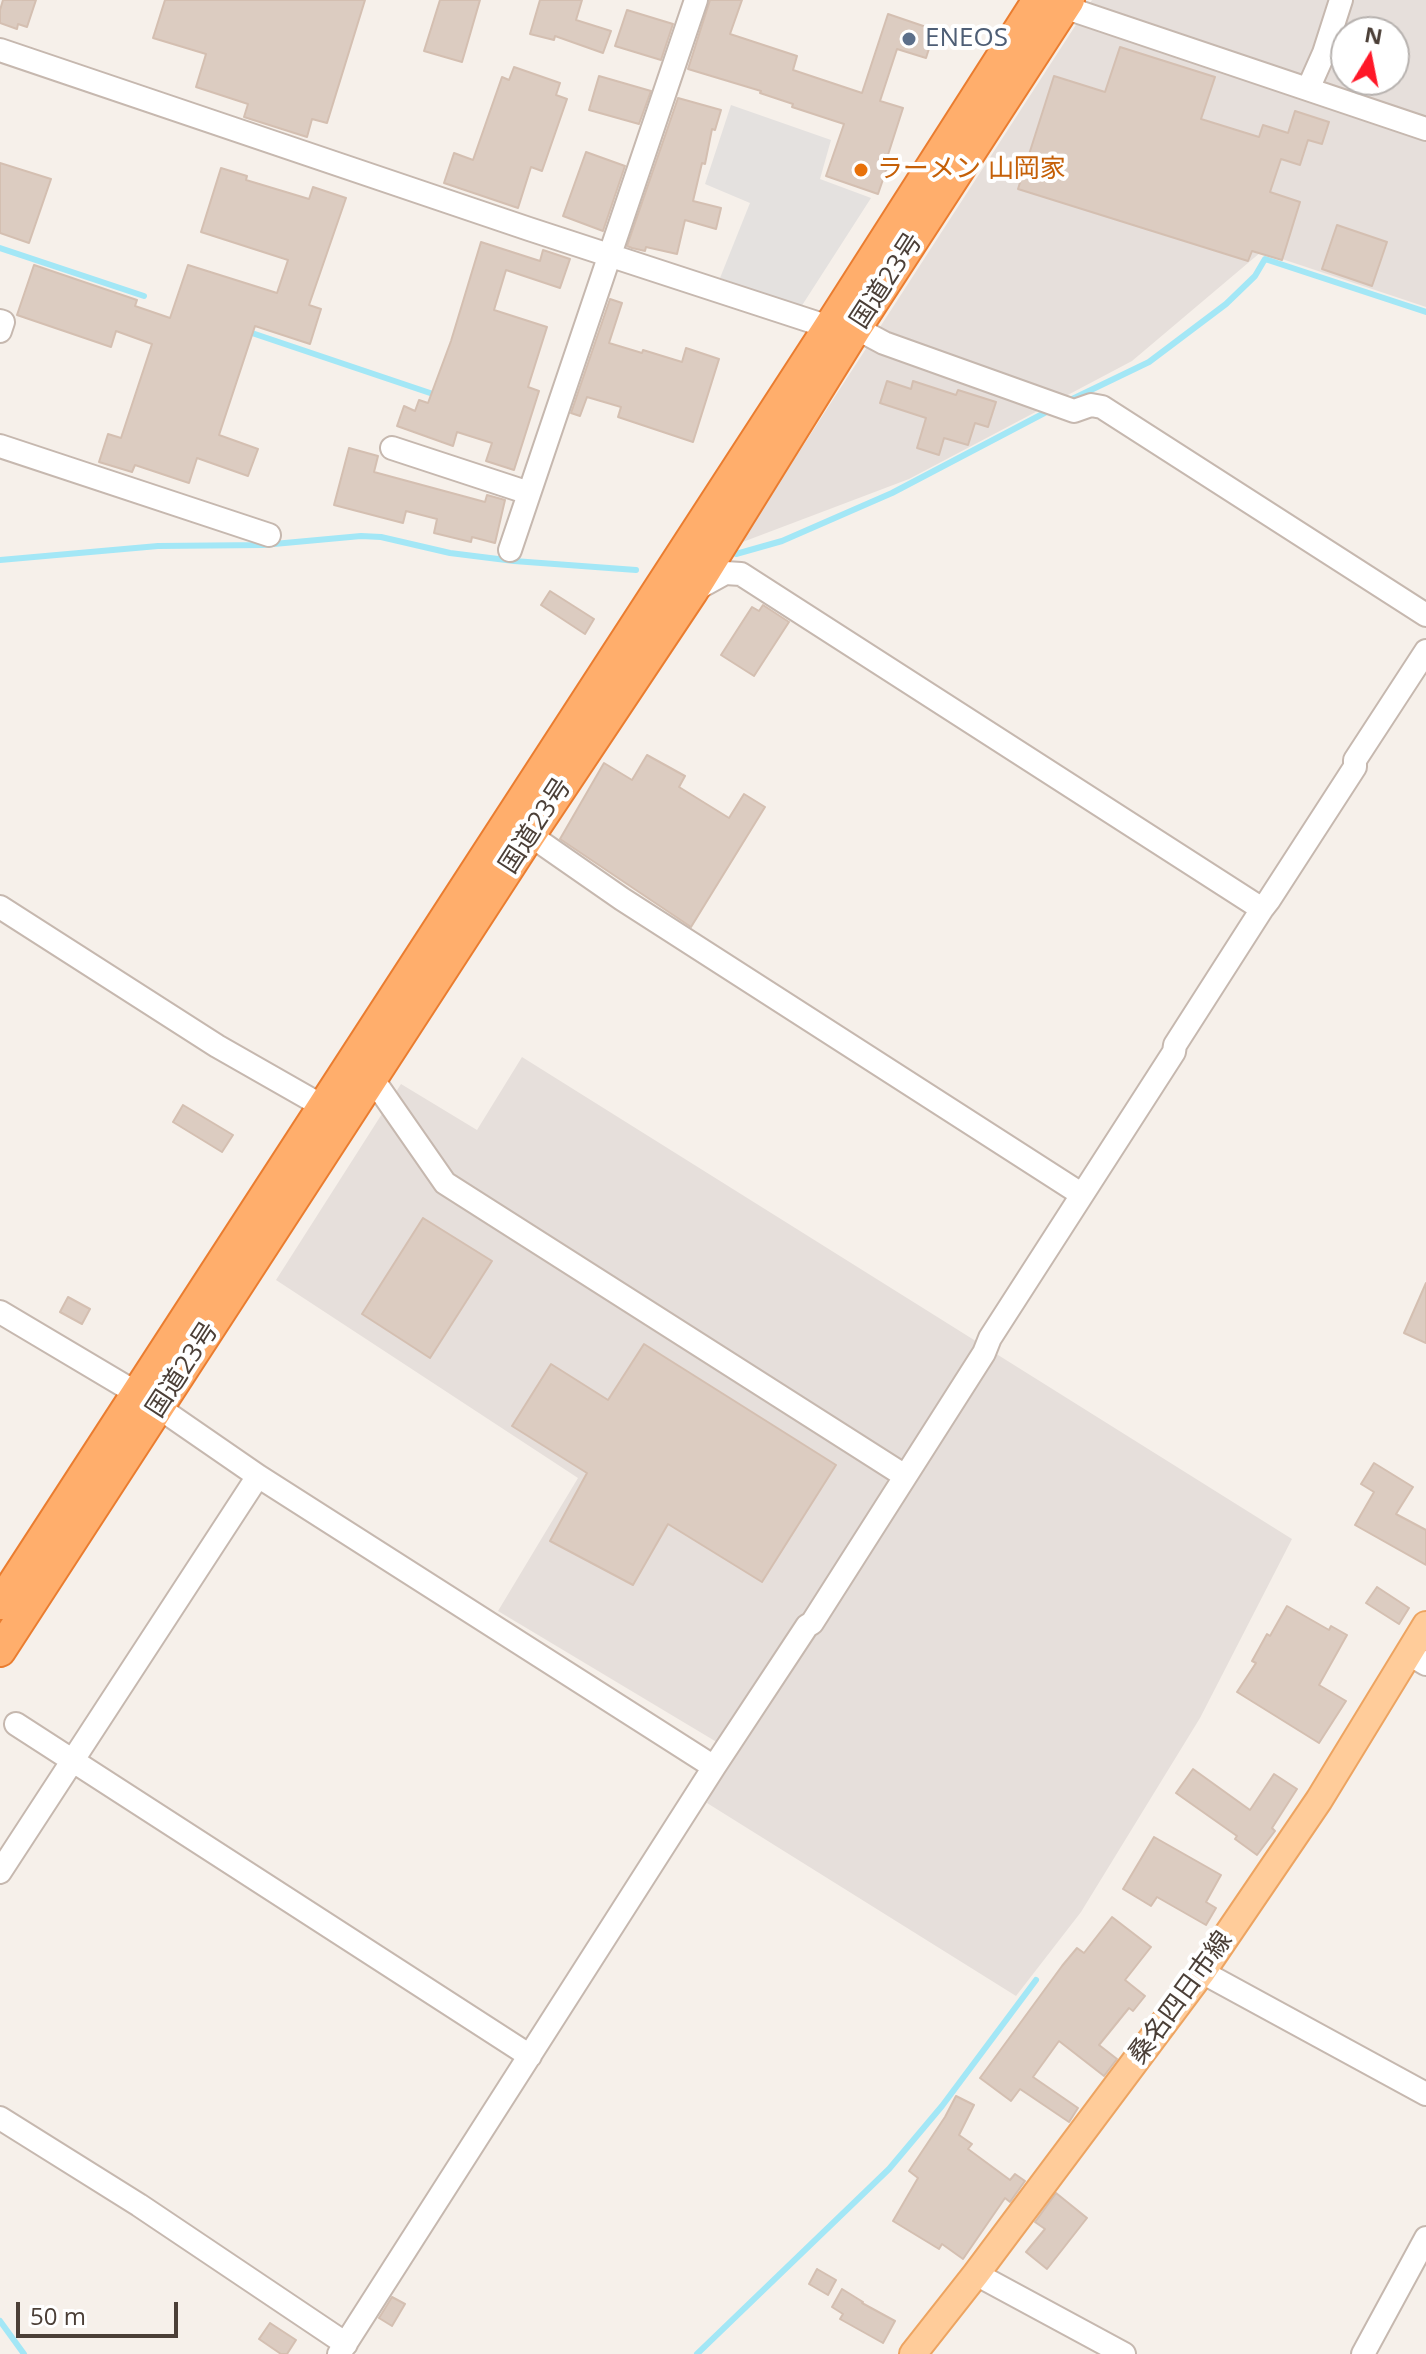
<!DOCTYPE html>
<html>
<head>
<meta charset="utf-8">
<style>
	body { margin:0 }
	#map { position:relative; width:1426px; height:2354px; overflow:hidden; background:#f6f0ea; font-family:"Open Sans",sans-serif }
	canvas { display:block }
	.north { position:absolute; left:1330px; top:16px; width:80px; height:80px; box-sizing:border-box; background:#fff; border:2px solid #b7b2af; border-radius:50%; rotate:10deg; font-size:22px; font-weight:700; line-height:32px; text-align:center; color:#4b3f37 }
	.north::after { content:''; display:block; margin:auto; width:28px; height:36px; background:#ff1828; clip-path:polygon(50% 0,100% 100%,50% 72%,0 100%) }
	.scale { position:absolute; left:16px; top:2302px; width:162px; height:36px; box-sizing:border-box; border:4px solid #4b3f37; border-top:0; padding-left:10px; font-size:24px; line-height:28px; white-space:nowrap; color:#4b3f37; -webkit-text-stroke:6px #fff; paint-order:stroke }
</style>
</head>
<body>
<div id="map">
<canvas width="1426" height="2354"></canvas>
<div class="north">N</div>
<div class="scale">50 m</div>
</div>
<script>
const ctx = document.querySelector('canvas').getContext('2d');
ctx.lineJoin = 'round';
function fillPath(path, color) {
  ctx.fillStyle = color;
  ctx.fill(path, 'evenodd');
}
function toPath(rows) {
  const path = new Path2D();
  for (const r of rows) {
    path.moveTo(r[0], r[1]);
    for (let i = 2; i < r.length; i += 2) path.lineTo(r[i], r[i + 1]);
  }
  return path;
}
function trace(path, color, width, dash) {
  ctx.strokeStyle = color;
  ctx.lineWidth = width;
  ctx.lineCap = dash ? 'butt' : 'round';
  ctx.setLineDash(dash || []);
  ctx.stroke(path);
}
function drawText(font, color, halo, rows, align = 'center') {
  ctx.font = font + ' "Open Sans","Noto Sans JP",sans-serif';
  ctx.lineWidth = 8;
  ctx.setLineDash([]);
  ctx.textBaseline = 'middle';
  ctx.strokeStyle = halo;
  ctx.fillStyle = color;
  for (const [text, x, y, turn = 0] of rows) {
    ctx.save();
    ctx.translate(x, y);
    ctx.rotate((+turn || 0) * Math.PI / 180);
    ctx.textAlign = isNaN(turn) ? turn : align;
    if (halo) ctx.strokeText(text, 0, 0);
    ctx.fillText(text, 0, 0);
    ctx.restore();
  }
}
fillPath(toPath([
	[1092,0,1426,0,1426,307,1261,252,1132,361,909,479,740,543],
	[1346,32,1394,32,1394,80,1346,80],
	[522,1057,1292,1539,1200,1718,1081,1912,1016,1996,707,1803,730,1750,498,1611,578,1478,276,1280,401,1084,477,1130]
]), '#e6dfdb');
fillPath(toPath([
	[731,105,831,140,820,179,871,198,801,307,720,278,750,203,705,184]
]), '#e4e1df');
trace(toPath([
	[0,248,144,296],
	[246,331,436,395],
	[1066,402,1149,362,1226,304,1255,276,1265,259,1426,312],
	[736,554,782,541,892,493,1052,409],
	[0,560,158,546,263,545,361,536,381,537,450,553,514,561,636,570],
	[0,2321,24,2354],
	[697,2354,889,2169,942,2106,1036,1980]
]), '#a3e7f6', 6);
const building = toPath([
	[3,0,36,0,27,27,18,24,17,29,0,23,0,10,3,0],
	[165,0,365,0,327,123,312,119,307,137,244,117,248,104,196,87,206,54,153,38,165,0],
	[440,0,480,0,462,62,424,51,440,0],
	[540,0,582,0,576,20,611,31,603,53,555,36,554,40,530,34,540,0],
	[710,0,742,0,730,34,797,56,793,70,862,93,888,14,935,30,926,58,897,49,880,101,903,108,886,161,889,162,878,194,826,176,844,124,792,107,793,104,760,93,761,91,688,69,710,0],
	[627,10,673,24,661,60,615,46,627,10],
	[1120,47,1215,77,1201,119,1259,137,1263,125,1288,133,1295,111,1329,122,1322,144,1308,140,1300,165,1281,159,1270,192,1300,202,1282,260,1252,251,1248,261,1018,189,1054,76,1105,92,1120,47],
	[514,67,560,83,556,95,567,99,542,171,531,167,518,208,444,183,454,153,473,160,502,77,509,80,514,67],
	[599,76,651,91,639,124,589,110,599,76],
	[678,98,721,110,715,130,712,129,705,164,702,163,693,201,721,208,716,229,685,220,677,254,646,247,645,251,632,248,627,246,678,98],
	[586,152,625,166,603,231,563,216,586,152],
	[0,163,51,179,29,243,0,233,0,163],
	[221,168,247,176,246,180,309,199,313,187,346,198,309,305,321,309,310,344,255,326,219,435,258,449,248,476,197,458,189,483,135,465,132,472,99,462,108,434,121,438,152,344,116,331,111,347,17,315,34,265,137,300,135,306,170,318,188,265,277,293,288,260,201,232,221,168],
	[1337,225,1387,242,1372,286,1322,269,1337,225],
	[481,242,540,261,543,250,570,259,560,288,506,270,494,310,547,327,528,387,539,391,514,470,486,461,492,443,457,432,453,446,397,426,404,406,415,411,419,400,428,403,451,341,481,242],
	[610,299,622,303,609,343,642,353,643,350,682,362,686,348,719,359,693,442,618,417,621,407,587,397,580,416,571,413,610,299],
	[887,381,911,389,913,381,956,395,958,390,996,402,988,427,975,423,968,445,944,438,939,455,917,448,926,418,880,403,887,381],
	[349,448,378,456,374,472,485,502,487,495,505,500,495,543,472,537,471,542,434,533,437,519,406,511,403,523,334,505,349,448],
	[550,591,594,619,585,634,541,605,550,591],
	[763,605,789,622,754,676,721,655,752,607,759,611,763,605],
	[647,755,685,776,679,787,729,818,744,794,765,807,691,927,560,839,604,763,632,780,647,755],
	[183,1105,233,1135,222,1152,173,1122,183,1105],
	[423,1218,492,1261,430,1358,362,1314,423,1218],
	[1426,1283,1426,1343,1404,1333,1426,1283],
	[68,1297,90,1309,82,1324,60,1312,68,1297],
	[644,1344,836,1465,762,1582,668,1524,633,1585,550,1541,587,1473,512,1426,551,1364,608,1400,644,1344],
	[1374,1463,1413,1487,1396,1514,1426,1530,1426,1565,1355,1525,1374,1492,1361,1484,1374,1463],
	[1377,1587,1409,1608,1399,1624,1366,1603,1377,1587],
	[1287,1606,1329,1630,1331,1626,1347,1635,1319,1685,1346,1701,1319,1743,1237,1692,1256,1663,1252,1661,1267,1634,1270,1636,1287,1606],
	[1193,1769,1250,1810,1274,1774,1297,1789,1272,1828,1275,1831,1257,1855,1235,1839,1237,1836,1176,1793,1193,1769],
	[1154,1837,1221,1875,1206,1902,1216,1908,1206,1925,1157,1897,1151,1906,1123,1889,1154,1837],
	[1112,1917,1151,1947,1125,1980,1145,1996,1133,2011,1129,2008,1099,2045,1117,2059,1104,2076,1059,2041,1033,2077,1078,2108,1069,2122,1020,2089,1011,2101,980,2078,1062,1966,1077,1948,1084,1953,1112,1917],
	[956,2096,974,2105,959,2135,972,2144,968,2149,1010,2180,1015,2174,1025,2181,1010,2202,1005,2198,963,2259,942,2244,939,2249,893,2221,918,2178,909,2171,945,2117,956,2096],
	[1056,2193,1087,2218,1047,2269,1026,2252,1045,2229,1035,2222,1056,2193],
	[817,2269,836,2280,828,2295,809,2284,817,2269],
	[842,2289,863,2302,862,2303,895,2321,883,2343,840,2319,843,2314,832,2307,842,2289],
	[392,2297,405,2304,392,2326,379,2318,392,2297],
	[270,2323,296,2340,287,2354,281,2354,259,2339,270,2323]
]);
fillPath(building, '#dcccc1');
trace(building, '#d4bfb1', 2);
const minor = toPath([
	[1052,3,1426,129],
	[0,50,529,229,829,327],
	[1308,89,1324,53,1341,0],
	[0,321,3,322,0,331],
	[856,328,884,343,1074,411,1091,405,1102,407,1426,615],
	[0,446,269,535],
	[392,448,529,493],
	[510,550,696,0],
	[696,589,725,573,741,574,1262,909],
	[530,835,622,899,1081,1194],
	[0,907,217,1046,324,1107],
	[372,1078,445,1183,905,1476],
	[0,1312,138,1394],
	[158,1407,258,1476,714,1767],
	[1409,1654,1426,1664],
	[16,1724,530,2056],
	[0,1872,258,1476],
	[1202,1972,1426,2094],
	[0,2118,139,2205,346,2344],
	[976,2274,1124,2354],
	[339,2354,714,1767,807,1626,812,1623,984,1353,990,1338,1174,1052,1175,1045,1262,909,1269,900,1355,767,1355,760,1426,651],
	[1363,2354,1426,2238]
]);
const major = toPath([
	[913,2354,976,2274,1202,1972,1319,1800,1426,1625]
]);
const highway = toPath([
	[0,1604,829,327,1038,0],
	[0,1651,530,835,692,592,856,328,1069,0]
]);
trace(minor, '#c6b8af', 26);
trace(major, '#eda461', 30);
trace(highway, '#ea7d30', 34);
trace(minor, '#fff', 22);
trace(major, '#ffcc9a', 26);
trace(highway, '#ffae6c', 30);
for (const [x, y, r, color] of [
	[909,39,8,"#5c6f8a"],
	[861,170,8,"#e8710a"]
]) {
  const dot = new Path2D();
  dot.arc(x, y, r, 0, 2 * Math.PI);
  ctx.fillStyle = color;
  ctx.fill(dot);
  trace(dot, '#fff', 3);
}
drawText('26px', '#4e5e75', '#fff', [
	["ENEOS",925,39]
], 'left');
drawText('26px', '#c56008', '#fff', [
	["ラーメン 山岡家",877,170]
], 'left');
drawText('26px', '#4b3f37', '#fff', [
	["国道23号",887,281,-57],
	["国道23号",536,826,-57],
	["国道23号",183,1370,-57],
	["桑名四日市線",1181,1998,-54]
]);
</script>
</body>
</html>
